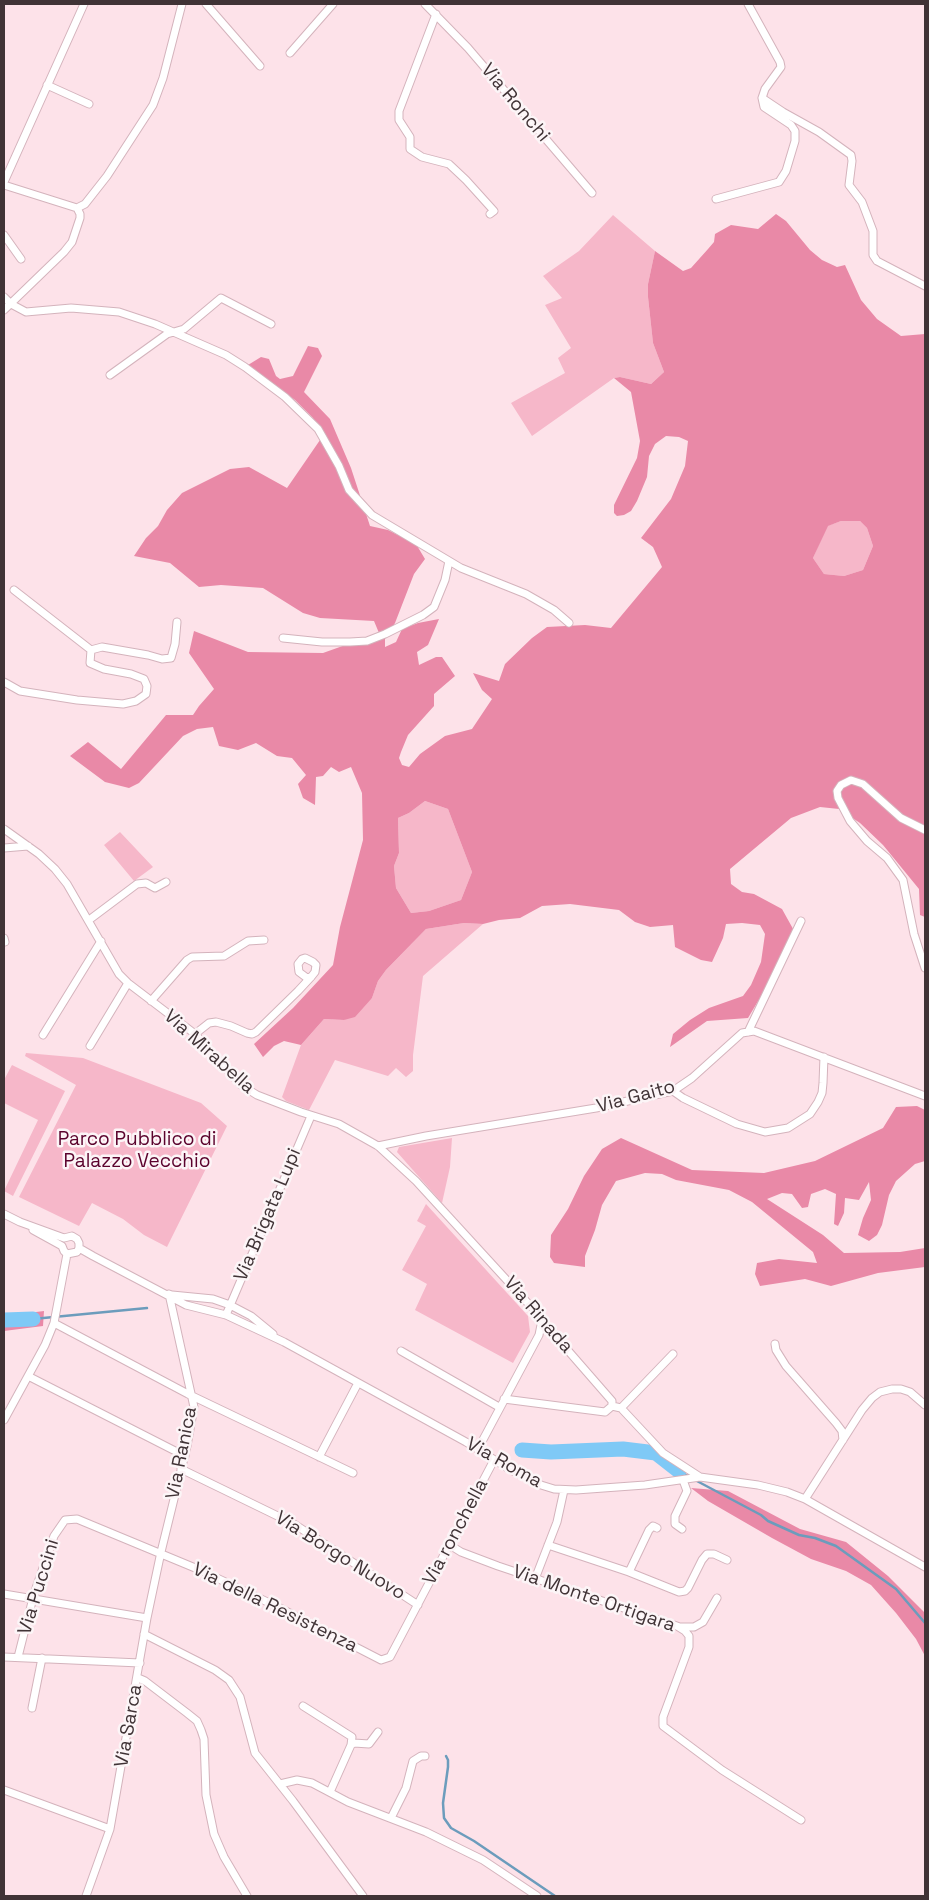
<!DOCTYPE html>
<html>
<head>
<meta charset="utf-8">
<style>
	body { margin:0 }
	#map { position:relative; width:929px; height:1900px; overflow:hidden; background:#fde2e9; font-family:"Space Grotesk",sans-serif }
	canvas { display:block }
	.frame { position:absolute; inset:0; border:5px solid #403336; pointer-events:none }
</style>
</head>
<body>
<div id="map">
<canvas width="929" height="1900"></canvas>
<div class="frame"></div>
</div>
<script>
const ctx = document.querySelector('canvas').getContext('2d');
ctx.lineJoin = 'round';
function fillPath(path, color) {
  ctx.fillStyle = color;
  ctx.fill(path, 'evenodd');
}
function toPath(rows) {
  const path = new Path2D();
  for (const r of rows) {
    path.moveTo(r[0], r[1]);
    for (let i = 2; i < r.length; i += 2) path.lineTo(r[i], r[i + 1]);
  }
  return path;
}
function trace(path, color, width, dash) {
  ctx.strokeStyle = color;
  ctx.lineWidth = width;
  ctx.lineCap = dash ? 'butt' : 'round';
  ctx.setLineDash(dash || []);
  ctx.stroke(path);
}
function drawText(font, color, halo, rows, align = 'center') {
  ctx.font = font + ' "Space Grotesk",sans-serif';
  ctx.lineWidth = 5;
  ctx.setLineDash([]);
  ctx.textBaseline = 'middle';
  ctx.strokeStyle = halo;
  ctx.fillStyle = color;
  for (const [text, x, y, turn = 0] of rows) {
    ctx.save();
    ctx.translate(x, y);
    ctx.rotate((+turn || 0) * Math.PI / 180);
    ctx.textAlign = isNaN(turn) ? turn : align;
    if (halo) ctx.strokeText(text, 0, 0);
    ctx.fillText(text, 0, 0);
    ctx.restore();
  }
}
fillPath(toPath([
	[613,215,655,251,648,284,648,297,653,343,664,372,651,384,620,377,614,378,532,436,511,403,565,373,558,358,571,348,545,305,562,298,543,276,579,251],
	[841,521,860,521,867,528,873,546,863,570,844,576,824,574,813,558,827,526],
	[425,801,448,809,472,872,461,900,429,911,411,913,396,888,394,866,399,853,398,818,409,813],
	[120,832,153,867,134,881,104,845],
	[464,923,483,924,423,976,413,1055,413,1071,406,1077,396,1068,388,1076,335,1060,309,1110,286,1101,282,1097,301,1045,324,1019,344,1020,372,998,378,981,386,970,426,929],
	[26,1053,83,1058,201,1103,227,1126,167,1247,144,1235,123,1219,92,1203,79,1226,19,1197,76,1085,25,1056],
	[12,1065,65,1091,13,1196,4,1191,38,1120,4,1103,4,1080],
	[452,1138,450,1167,442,1203,397,1152,399,1147],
	[426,1204,528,1316,530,1332,513,1363,415,1310,427,1284,402,1270,426,1226,417,1221]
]), '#f6b7c9');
fillPath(toPath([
	[776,214,786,221,810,250,822,260,837,267,845,265,861,300,877,319,901,336,925,334,925,917,920,915,919,889,883,845,860,823,839,809,820,807,791,818,730,869,731,884,742,892,754,894,782,909,797,936,748,1018,707,1021,670,1047,673,1034,690,1020,709,1008,743,996,751,985,761,962,765,934,760,925,742,923,726,924,723,938,712,962,701,960,675,947,673,925,650,927,635,922,619,910,570,904,542,906,520,918,499,920,483,924,464,923,426,929,386,970,378,981,372,998,355,1017,344,1020,324,1019,301,1045,284,1041,274,1046,263,1057,254,1044,293,1008,333,965,340,927,363,840,362,793,351,767,339,772,331,767,323,776,316,777,315,805,303,798,298,784,306,775,292,758,277,756,256,743,238,750,219,746,213,727,197,729,183,736,139,783,129,788,105,782,70,756,88,742,121,769,166,715,193,715,199,706,214,689,189,653,194,631,248,652,323,653,379,633,374,621,320,618,303,613,263,588,221,585,199,587,170,563,134,556,146,538,158,526,167,510,182,493,230,469,249,467,287,488,320,440,313,418,295,400,248,365,261,357,269,359,276,376,280,379,293,376,308,346,318,348,322,356,304,392,330,419,351,468,370,526,388,530,416,544,425,559,414,574,395,623,385,639,385,647,396,642,402,629,418,623,439,619,428,645,417,652,419,665,436,657,442,657,455,676,434,694,434,706,408,735,401,752,399,758,402,765,409,767,420,754,445,736,472,729,492,699,482,690,473,673,499,681,505,664,532,638,547,627,585,625,611,628,662,567,653,547,641,538,671,499,685,466,688,441,679,437,666,436,655,444,649,456,647,477,637,501,631,511,624,515,617,516,614,513,614,505,637,458,640,441,631,392,614,378,620,377,651,384,664,372,653,343,648,297,648,284,655,251,683,271,691,268,708,249,714,242,715,234,731,225,758,229],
	[841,521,860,521,867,528,873,546,863,570,844,576,824,574,813,558,828,526],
	[425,801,448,809,472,872,461,900,429,911,411,913,396,888,394,866,399,853,398,818,409,813],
	[917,1106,925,1110,925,1161,915,1164,896,1181,889,1195,882,1225,877,1235,869,1241,858,1235,863,1218,871,1200,869,1182,859,1200,845,1198,844,1213,838,1226,834,1224,836,1194,825,1189,811,1194,808,1207,802,1208,792,1194,782,1193,767,1199,823,1235,844,1253,900,1252,925,1248,925,1267,878,1273,831,1286,805,1279,760,1286,755,1274,757,1263,779,1259,817,1263,813,1252,752,1202,729,1190,676,1180,662,1174,645,1173,616,1181,602,1205,595,1230,585,1256,585,1267,554,1263,550,1257,551,1235,568,1209,584,1176,602,1149,621,1138,692,1170,764,1173,815,1161,883,1128,896,1107],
	[44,1311,43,1326,4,1331,4,1316],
	[691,1488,728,1491,800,1529,846,1542,888,1576,925,1613,925,1656,916,1639,896,1613,871,1585,846,1571,811,1559,772,1538,708,1501]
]), '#e989a7');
trace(toPath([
	[33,1319,147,1308],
	[679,1471,688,1476],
	[695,1480,761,1515,768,1521,799,1535,815,1538,836,1546,896,1589,925,1623],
	[446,1756,448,1760,448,1767,443,1803,444,1818,451,1828,474,1841,555,1896]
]), '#6c9cbc', 2.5);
trace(toPath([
	[4,1320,33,1319],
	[522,1450,551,1452,623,1449,656,1453,679,1471]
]), '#7fc9f6', 15);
const minor = toPath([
	[206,4,260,66],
	[425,4,468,48,592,193],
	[748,4,780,62,781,67,765,89,762,98,783,112,819,132,851,155,852,161,849,185,862,202,873,231,873,255,877,261,925,286],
	[436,14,399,111,399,120,410,137,410,149,422,157,449,164,466,180,494,211,490,214],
	[290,53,333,4],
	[47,85,89,104],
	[4,182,84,4],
	[4,185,77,208],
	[716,199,779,182,786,171,795,141,795,131,791,125,764,107,762,98],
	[77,208,85,204,107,176,153,105,163,78,182,4],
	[4,235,21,259],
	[4,297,11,304,26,312,71,308,119,312,155,324,226,355,245,367,285,397,318,429,339,466,349,490,372,515,461,568,526,594,554,610,569,623],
	[4,310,64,252,72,242,80,218,80,214,77,208],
	[110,375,167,334,184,329,221,298,271,324],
	[14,590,91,650],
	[283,638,322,642,350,642,367,641,385,634,423,615,434,607,445,580,449,561],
	[4,682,20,691,77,700,123,704,136,701,146,694,147,686,144,679,131,674,104,669,90,663,91,650,102,647,148,655,162,659,171,658,175,644,177,622],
	[4,829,39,854,55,869,67,884,119,974,128,983,195,1034,241,1085,257,1095,301,1112,339,1124,378,1146,416,1181,536,1312,540,1318,541,1325,539,1335,478,1449],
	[925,830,901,818,863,784,851,780,841,785,837,791,838,798,850,821,867,841,887,858,903,880,914,934,925,968],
	[4,848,28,846],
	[89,920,137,884,146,883,155,888,166,882],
	[4,938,5,942],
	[151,1001,187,960,192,957,224,956,248,941,264,940],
	[748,1032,801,921],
	[195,1034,209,1023,216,1022,231,1026,247,1033,252,1034,256,1032,298,991,311,977,315,972,316,965,313,962,305,958,302,959,298,964,299,972,307,978,311,977],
	[43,1035,101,941],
	[90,1046,128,983],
	[673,1091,683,1098,737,1124,765,1132,788,1128,810,1114,818,1102,822,1093,823,1083,824,1057],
	[378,1146,426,1136,596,1108,673,1091,692,1078,742,1033,754,1031,925,1096],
	[4,1214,20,1222,64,1238,72,1236,77,1239,79,1243,79,1248,93,1256,186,1305,226,1315,284,1342,466,1442,509,1469,541,1485,554,1489,576,1490,645,1485,700,1477,758,1485,787,1492,805,1499,925,1567],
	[33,1230,62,1246,64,1251,67,1254,77,1252,79,1248],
	[172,1295,213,1299,230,1305,251,1316,273,1334],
	[226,1315,311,1116],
	[54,1323,188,1394,353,1473],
	[541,1325,551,1331,612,1401,612,1406],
	[775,1344,776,1350,786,1366,836,1423,842,1431,843,1440],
	[401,1351,499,1407],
	[28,1376,185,1456],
	[504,1399,605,1412,612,1406],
	[612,1406,621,1408,663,1453,700,1477],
	[621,1408,673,1354],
	[4,1420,45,1345,54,1323,67,1254],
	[319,1457,358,1383],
	[181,1469,294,1524,418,1605],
	[805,1499,862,1410,872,1398,880,1392,892,1389,901,1389,910,1392,925,1405],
	[682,1529,675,1524,675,1516,687,1491,683,1480],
	[451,1543,453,1547,461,1552,498,1566,677,1626,685,1631,689,1636,689,1647,663,1717,663,1726,722,1770,801,1820],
	[548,1545,629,1572,679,1592,685,1591,688,1588,702,1560,707,1554,714,1554,727,1560],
	[629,1572,649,1530,653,1526,657,1528],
	[535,1579,557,1522,564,1490],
	[4,1594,147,1618],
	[680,1627,694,1627,703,1622,717,1598],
	[144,1634,215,1670,229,1680,240,1697,255,1753,293,1801,363,1896],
	[4,1657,140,1663],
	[18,1657,34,1594,54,1536,65,1520,77,1519,200,1570,280,1608,381,1660,390,1657,494,1460],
	[138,1678,145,1681,187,1713,197,1721,201,1730,204,1739,206,1795,214,1834,224,1857,247,1896],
	[303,1706,352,1737,351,1745],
	[32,1708,42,1658],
	[280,1784,297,1780,312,1783,348,1802,426,1832,483,1860,537,1896],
	[4,1790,110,1829],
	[330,1792,351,1745,354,1743,369,1744,378,1732],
	[391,1818,406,1788,413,1761,421,1756,425,1756],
	[86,1896,110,1829,147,1618,161,1552,187,1446,194,1407,169,1294]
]);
trace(minor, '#d4b3bc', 9);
trace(minor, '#fff', 7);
drawText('19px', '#403336', '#fcf5f7', [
	["Via Ronchi",515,103,50],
	["Via Mirabella",209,1052,42],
	["Via Gaito",636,1097,-15],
	["Via Brigata Lupi",268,1215,-67],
	["Via Rinada",538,1315,49],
	["Via Ranica",182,1453,-79],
	["Via Roma",504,1463,29],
	["Via ronchella",456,1532,-62],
	["Via Borgo Nuovo",340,1556,32],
	["Via Puccini",39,1587,-73],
	["Via Monte Ortigara",594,1599,19],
	["Via della Resistenza",275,1608,26],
	["Via Sarca",129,1726,-80]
]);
drawText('19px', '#5b032d', '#fcf5f7', [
	["Parco Pubblico di",137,1140],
	["Palazzo Vecchio",137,1162]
]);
</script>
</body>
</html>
